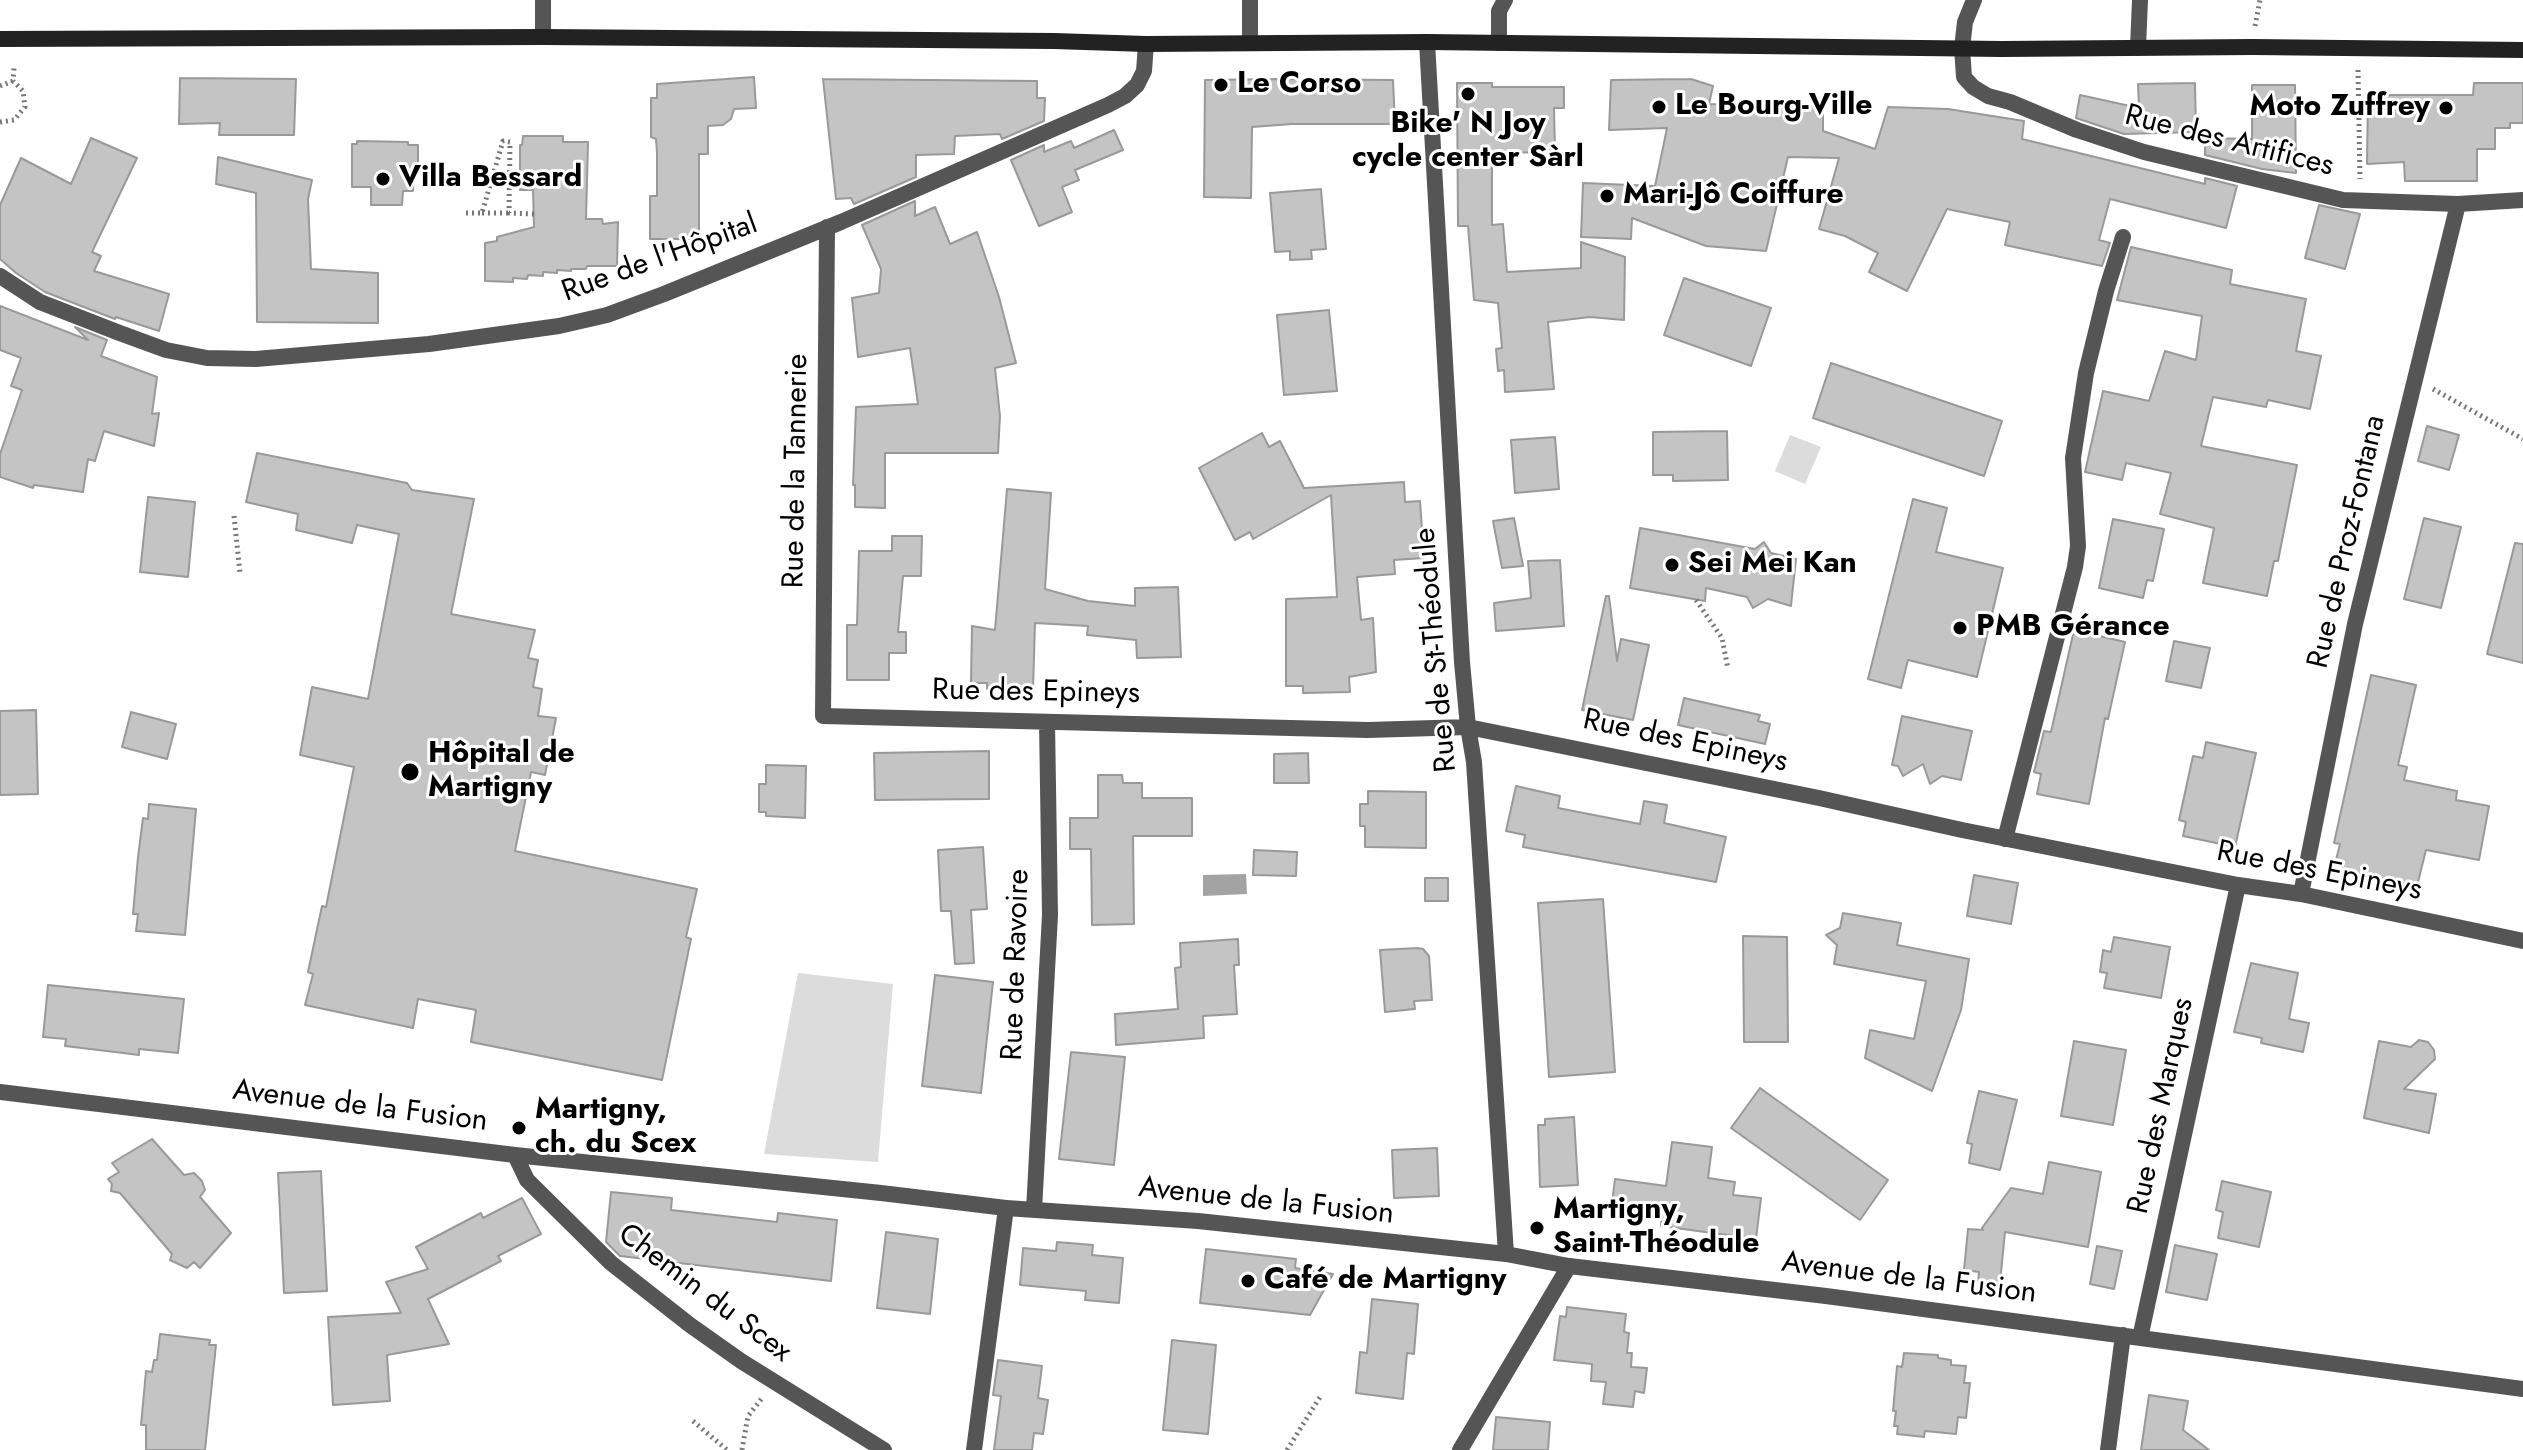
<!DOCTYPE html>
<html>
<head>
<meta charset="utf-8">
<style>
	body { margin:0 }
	canvas { display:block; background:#fff }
</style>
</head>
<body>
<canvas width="2523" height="1450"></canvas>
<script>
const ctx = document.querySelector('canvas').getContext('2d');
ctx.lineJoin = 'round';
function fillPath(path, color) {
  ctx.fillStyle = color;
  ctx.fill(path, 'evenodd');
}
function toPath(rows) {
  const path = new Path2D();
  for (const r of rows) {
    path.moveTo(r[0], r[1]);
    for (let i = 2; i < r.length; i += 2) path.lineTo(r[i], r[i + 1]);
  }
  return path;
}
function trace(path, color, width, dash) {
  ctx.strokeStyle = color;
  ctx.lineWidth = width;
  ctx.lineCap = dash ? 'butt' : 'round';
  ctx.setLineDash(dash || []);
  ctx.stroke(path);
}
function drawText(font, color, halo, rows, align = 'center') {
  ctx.font = font + ' Jost,sans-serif';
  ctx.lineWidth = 6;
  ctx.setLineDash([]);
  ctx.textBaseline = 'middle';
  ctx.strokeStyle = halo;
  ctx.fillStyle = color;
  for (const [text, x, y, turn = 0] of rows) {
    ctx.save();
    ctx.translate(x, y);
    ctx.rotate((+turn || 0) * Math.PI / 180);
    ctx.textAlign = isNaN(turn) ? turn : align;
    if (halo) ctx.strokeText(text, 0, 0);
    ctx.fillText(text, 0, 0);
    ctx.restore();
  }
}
fillPath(toPath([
	[1790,435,1821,447,1805,484,1775,471],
	[798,973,893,984,878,1162,764,1154]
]), '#dcdcdc');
fillPath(toPath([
	[1246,874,1247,894,1203,896,1203,875]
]), '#a3a3a3');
const building = toPath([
	[754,77,756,108,734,109,731,119,723,125,708,126,708,154,699,154,699,239,650,239,650,196,657,196,657,153,656,139,651,137,651,98,657,98,657,84,754,77],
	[180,78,296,79,294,135,219,135,220,123,179,124,180,78],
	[823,79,1037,81,1037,98,1045,98,1044,121,1002,139,1000,134,955,136,954,154,916,155,916,177,854,204,851,198,836,199,823,79],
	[1278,79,1393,80,1395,124,1292,124,1252,127,1251,198,1204,197,1205,80,1278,79],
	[1691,79,1713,86,1709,104,1823,105,1823,131,1875,149,1888,107,1948,109,2024,121,2022,139,2205,184,2205,178,2237,186,2226,228,2110,199,2099,240,2110,243,2102,266,2005,245,2010,222,1947,209,1907,291,1869,272,1878,253,1845,236,1819,229,1839,158,1788,157,1766,251,1706,246,1632,218,1631,239,1581,237,1583,183,1655,186,1667,128,1609,130,1611,80,1691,79],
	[1457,83,1492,83,1492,87,1564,87,1564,108,1554,108,1555,152,1492,153,1492,225,1503,224,1507,272,1581,268,1581,242,1625,257,1624,320,1590,317,1548,322,1554,389,1505,392,1504,370,1498,371,1496,349,1502,348,1498,303,1474,300,1468,226,1458,226,1457,83],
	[2195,83,2196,132,2124,134,2076,118,2080,95,2139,108,2138,84,2195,83],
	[2474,83,2523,83,2523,123,2510,123,2510,128,2495,128,2495,149,2477,149,2477,181,2405,181,2404,162,2367,164,2368,95,2473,95,2474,83],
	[2252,85,2295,85,2296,173,2262,169,2205,155,2205,138,2252,139,2252,85],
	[1114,130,1123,150,1075,170,1079,180,1062,187,1072,212,1039,226,1011,160,1044,145,1044,152,1071,141,1074,148,1114,130],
	[523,136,563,136,563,142,588,142,586,219,602,219,603,224,618,222,617,266,587,266,586,269,571,269,571,271,557,270,557,273,543,272,543,276,528,275,527,279,513,278,513,282,485,281,485,243,497,241,497,237,534,227,533,190,520,190,520,145,522,145,523,136],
	[91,138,137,158,92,252,101,256,94,271,169,294,159,331,116,317,115,319,45,292,16,273,0,259,0,205,21,158,71,184,91,138],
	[357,141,408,142,408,145,418,145,418,170,414,170,413,191,403,191,402,205,371,205,371,187,352,187,352,144,357,144,357,141],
	[218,157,312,180,308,199,311,269,378,273,378,323,257,322,256,193,216,184,218,157],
	[1321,189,1326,249,1311,250,1312,259,1290,260,1290,251,1275,252,1270,193,1321,189],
	[915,201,915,216,935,207,950,244,977,232,999,297,1016,363,995,368,1000,416,998,453,885,453,885,508,855,507,855,485,853,485,856,407,918,404,910,348,858,357,852,298,879,293,881,269,862,225,915,201],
	[2319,205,2360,214,2345,269,2305,258,2319,205],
	[2131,247,2232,270,2230,284,2306,299,2296,351,2321,356,2310,409,2268,400,2266,407,2213,397,2201,446,2297,465,2278,561,2274,561,2267,596,2203,583,2214,528,2160,514,2171,473,2126,463,2122,480,2085,472,2103,391,2149,401,2165,351,2196,360,2202,316,2117,300,2131,247],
	[1684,278,1771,308,1751,366,1664,335,1684,278],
	[0,306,88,340,75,327,107,340,101,356,157,377,152,414,159,413,154,446,104,431,95,461,88,459,83,492,34,485,33,488,0,477,0,454,22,390,11,386,21,358,0,350,0,306],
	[1329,310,1337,391,1284,395,1277,315,1329,310],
	[1831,363,2002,421,1984,476,1813,418,1831,363],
	[2427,426,2459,435,2449,470,2418,461,2427,426],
	[1727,431,1728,480,1673,481,1673,475,1653,475,1653,432,1727,431],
	[1262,433,1269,447,1280,441,1304,488,1404,482,1405,502,1420,501,1424,558,1394,560,1395,574,1357,577,1361,620,1373,618,1376,672,1349,677,1350,692,1303,693,1303,686,1286,686,1286,599,1337,597,1331,495,1253,539,1250,532,1235,540,1199,468,1262,433],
	[1555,437,1559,489,1515,493,1511,440,1555,437],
	[257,453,407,483,412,490,474,499,451,614,535,630,528,658,538,660,533,687,542,689,538,716,556,718,545,775,531,772,515,851,697,889,686,937,691,939,662,1080,471,1042,476,1010,418,999,413,1028,305,1005,313,974,308,972,322,906,326,907,354,767,300,755,312,687,368,699,399,534,357,525,352,543,296,530,298,514,246,502,257,453],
	[1007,489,1051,493,1045,589,1088,601,1135,606,1135,588,1178,587,1181,657,1137,658,1136,640,1087,635,1088,626,1035,623,1033,690,987,689,987,683,971,683,972,626,995,630,1007,489],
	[148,497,195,502,188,577,140,572,148,497],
	[1913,499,1947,508,1936,552,2003,568,1977,677,1908,660,1901,688,1868,679,1913,499],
	[1514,518,1523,566,1502,568,1493,521,1514,518],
	[2424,518,2461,527,2441,608,2404,599,2424,518],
	[2113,519,2164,529,2153,581,2147,580,2143,598,2099,588,2113,519],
	[1640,528,1755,549,1764,542,1771,553,1796,559,1791,606,1768,599,1753,608,1747,597,1706,588,1705,601,1630,588,1640,528],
	[892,536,922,536,921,576,903,576,898,632,906,632,906,653,889,653,889,680,847,680,847,625,857,625,859,551,892,551,892,536],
	[2515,543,2523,544,2523,663,2487,654,2515,543],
	[1560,560,1564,626,1496,631,1494,603,1531,598,1528,561,1560,560],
	[1606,596,1609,596,1617,661,1621,639,1649,645,1633,720,1582,710,1606,596],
	[2074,630,2125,642,2108,719,2105,718,2089,804,2037,794,2041,774,2034,772,2044,731,2051,732,2074,630],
	[2174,641,2210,648,2201,688,2166,681,2174,641],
	[2371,675,2416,685,2398,765,2407,767,2404,780,2457,791,2456,800,2489,806,2479,860,2426,850,2417,886,2334,868,2340,844,2334,843,2371,675],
	[1684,698,1760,715,1758,721,1770,724,1765,744,1678,725,1684,698],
	[36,710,38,794,0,795,0,711,36,710],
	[131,712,176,724,167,759,122,747,131,712],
	[1902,716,1972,731,1961,780,1942,776,1930,784,1923,764,1903,776,1898,766,1892,765,1902,716],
	[2206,742,2256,753,2235,847,2183,836,2186,822,2179,820,2193,756,2203,758,2206,742],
	[989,751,989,799,875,800,874,753,989,751],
	[1308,753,1309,783,1274,783,1274,754,1308,753],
	[766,765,806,766,805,818,766,816,766,812,759,812,759,784,766,784,766,765],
	[1098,775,1122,775,1123,783,1142,783,1142,798,1192,798,1192,836,1133,836,1134,924,1092,925,1091,849,1070,849,1070,818,1098,818,1098,775],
	[1516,786,1560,796,1558,808,1640,824,1644,801,1667,805,1664,823,1726,837,1716,882,1523,847,1525,835,1506,831,1516,786],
	[1368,791,1426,792,1426,848,1365,847,1365,826,1360,826,1360,804,1368,804,1368,791],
	[149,804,196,809,185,935,136,931,138,914,133,914,138,857,143,818,148,819,149,804],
	[983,847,987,909,971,910,974,963,955,964,951,911,941,911,938,850,983,847],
	[1254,850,1297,852,1296,876,1253,875,1254,850],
	[1974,875,2018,883,2011,924,1967,916,1974,875],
	[1425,878,1448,878,1448,901,1425,901,1425,878],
	[1603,899,1615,1072,1549,1077,1538,903,1603,899],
	[1843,913,1901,923,1897,945,1969,959,1961,1010,1932,1091,1865,1058,1870,1030,1914,1039,1926,981,1834,964,1837,945,1826,935,1840,928,1843,913],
	[1743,936,1787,937,1788,1042,1744,1042,1743,936],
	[2114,937,2170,947,2161,998,2104,988,2107,973,2100,972,2103,950,2111,952,2114,937],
	[1238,939,1239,965,1234,965,1237,1014,1203,1016,1204,1038,1116,1045,1115,1014,1178,1009,1175,968,1181,967,1180,943,1238,939],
	[1417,948,1423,949,1429,956,1432,1000,1414,1001,1415,1009,1385,1012,1380,950,1417,948],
	[2251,963,2298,973,2289,1019,2309,1023,2303,1052,2261,1043,2262,1038,2234,1032,2251,963],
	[935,975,993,982,981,1093,922,1086,935,975],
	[48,985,184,999,178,1053,139,1049,139,1055,115,1052,65,1046,66,1039,43,1037,48,985],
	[2419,1040,2428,1042,2434,1050,2435,1059,2404,1089,2436,1094,2429,1133,2364,1118,2379,1041,2411,1047,2419,1040],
	[2074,1041,2126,1050,2113,1125,2061,1116,2074,1041],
	[1071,1052,1125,1057,1114,1165,1059,1159,1071,1052],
	[1760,1088,1888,1180,1860,1220,1731,1128,1760,1088],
	[1979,1091,2017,1100,2000,1170,1969,1163,1972,1144,1967,1143,1979,1091],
	[1574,1117,1578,1185,1540,1187,1538,1125,1545,1125,1545,1119,1574,1117],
	[152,1139,184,1175,194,1173,202,1181,205,1190,200,1197,231,1233,200,1268,194,1262,187,1268,170,1260,172,1254,120,1193,111,1191,112,1184,108,1179,119,1172,112,1163,152,1139],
	[1672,1142,1712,1147,1708,1178,1735,1182,1733,1195,1761,1198,1756,1239,1661,1226,1662,1211,1612,1203,1615,1179,1666,1186,1672,1142],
	[1437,1148,1439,1196,1394,1198,1392,1150,1437,1148],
	[2049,1162,2101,1172,2088,1247,2005,1232,2000,1283,1978,1281,1979,1272,1964,1270,1968,1229,1983,1230,1982,1228,2011,1188,2043,1194,2049,1162],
	[321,1171,327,1291,284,1293,278,1173,321,1171],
	[2222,1181,2271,1192,2259,1247,2218,1238,2223,1212,2216,1210,2222,1181],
	[611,1192,672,1198,671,1210,777,1222,778,1213,837,1220,831,1281,620,1256,606,1242,611,1192],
	[522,1198,541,1234,498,1256,501,1261,428,1299,449,1344,387,1355,390,1401,333,1405,328,1317,401,1313,386,1282,428,1269,416,1247,481,1213,483,1218,522,1198],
	[886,1232,938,1239,930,1314,877,1308,886,1232],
	[1057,1242,1093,1245,1092,1255,1123,1258,1119,1303,1085,1300,1086,1291,1020,1285,1023,1248,1056,1251,1057,1242],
	[2175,1245,2217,1254,2207,1300,2166,1292,2175,1245],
	[2097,1246,2122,1251,2114,1289,2090,1284,2097,1246],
	[1206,1249,1296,1259,1295,1268,1333,1274,1310,1315,1200,1303,1206,1249],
	[1372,1299,1418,1304,1414,1354,1407,1353,1403,1399,1356,1393,1360,1352,1367,1353,1372,1299],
	[1567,1307,1626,1314,1624,1332,1629,1333,1627,1353,1632,1353,1631,1367,1647,1368,1644,1393,1635,1391,1633,1407,1603,1404,1606,1382,1591,1381,1592,1364,1554,1360,1560,1316,1566,1317,1567,1307],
	[160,1334,210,1340,209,1345,216,1345,205,1450,146,1450,146,1425,141,1425,146,1371,152,1372,154,1360,157,1360,160,1334],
	[1172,1340,1216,1345,1208,1434,1163,1430,1172,1340],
	[1904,1353,1938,1355,1938,1358,1951,1360,1951,1365,1966,1366,1964,1383,1970,1383,1966,1418,1958,1417,1956,1434,1925,1431,1924,1437,1897,1434,1898,1426,1894,1426,1896,1411,1893,1411,1897,1366,1902,1367,1904,1353],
	[998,1360,1042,1366,1038,1398,1048,1400,1043,1434,1034,1433,1032,1450,994,1450,1001,1396,993,1395,998,1360],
	[2149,1395,2188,1401,2183,1430,2209,1450,2141,1450,2149,1395],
	[1496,1417,1550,1422,1548,1450,1493,1450,1496,1417]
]);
fillPath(building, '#c4c4c4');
trace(building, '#999', 2);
trace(toPath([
	[2255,26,2260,0],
	[2358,70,2360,179],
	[0,86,13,81],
	[0,122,14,120,25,107,23,91,13,81,14,68],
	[466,213,482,213,503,141,510,142,509,213,534,214],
	[482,213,509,213],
	[2433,389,2523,439],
	[234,516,240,573],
	[1696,600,1722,638,1728,669],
	[693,1421,727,1450],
	[742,1450,748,1416,763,1397],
	[1287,1450,1320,1397]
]), '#777', 5, [2, 4]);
trace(toPath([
	[974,1450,1006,1208],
	[1460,1450,1569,1266]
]), '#555', 16);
trace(toPath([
	[543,0,543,37],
	[1974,0,1965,22,1962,48,1964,77,1973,87,1988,96,2010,102,2077,130,2144,152,2343,200,2458,204,2523,200],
	[1250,42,1250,0],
	[1427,42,1462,662,1468,727,1474,762,1506,1254],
	[1499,43,1499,11,1505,0],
	[2138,48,2140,0],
	[827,227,823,716,1368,730,1468,727,1819,798,1962,830,2238,885,2301,894,2523,941],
	[0,276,40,302,117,332,166,350,207,358,256,359,429,344,559,326,607,315,664,294,841,222,1108,105,1125,96,1137,85,1144,71,1146,44],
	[2005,839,2075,567,2078,546,2073,458,2086,373,2106,291,2123,237],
	[2301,894,2355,624,2458,204],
	[0,1092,515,1155,881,1193,1006,1208,1198,1221,1506,1254,1569,1266,1826,1296,2523,1389],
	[515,1155,527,1180,611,1263,690,1325,741,1361,884,1450],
	[1034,1210,1050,915,1047,722],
	[2140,1338,2238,885],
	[2108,1450,2123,1335]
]), '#555', 16);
trace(toPath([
	[0,39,543,37,1054,41,1146,44,1427,42,2002,49,2253,47,2523,50]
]), '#222', 16);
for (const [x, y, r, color] of [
	[1221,85,8,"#000"],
	[1468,94,8,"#000"],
	[1659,107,8,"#000"],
	[2446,108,8,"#000"],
	[383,179,8,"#000"],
	[1607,196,8,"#000"],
	[1672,565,8,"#000"],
	[1960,628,8,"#000"],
	[410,772,10,"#000"],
	[519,1128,8,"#000"],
	[1537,1228,8,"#000"],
	[1248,1281,8,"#000"]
]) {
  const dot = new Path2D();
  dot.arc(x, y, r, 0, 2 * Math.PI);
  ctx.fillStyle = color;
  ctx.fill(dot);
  trace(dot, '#fff', 3);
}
drawText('bold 30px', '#000', '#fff', [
	["Le Corso",1237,85],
	["Le Bourg-Ville",1675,107],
	["Moto Zuffrey",2430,108,"right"],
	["Bike' N Joy",1468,125,"center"],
	["cycle center Sàrl",1468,159,"center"],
	["Villa Bessard",399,179],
	["Mari-Jô Coiffure",1623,196],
	["Sei Mei Kan",1688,565],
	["PMB Gérance",1976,628],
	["Hôpital de",428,755],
	["Martigny",428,789],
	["Martigny,",535,1111],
	["ch. du Scex",535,1145],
	["Martigny,",1553,1211],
	["Saint-Théodule",1553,1245],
	["Café de Martigny",1264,1281]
], 'left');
drawText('30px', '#000', '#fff', [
	["Rue des Artifices",2229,142,14],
	["Rue de l'Hôpital",660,259,-20],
	["Rue de la Tannerie",797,471,-89],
	["Rue de Proz-Fontana",2348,542,-77],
	["Rue de St-Théodule",1437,650,-95],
	["Rue des Epineys",1036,693,1],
	["Rue des Epineys",1685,742,12],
	["Rue des Epineys",2319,872,11],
	["Rue de Ravoire",1017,965,-88],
	["Rue des Marques",2162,1106,-78],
	["Avenue de la Fusion",360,1107,7],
	["Avenue de la Fusion",1266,1202,6],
	["Avenue de la Fusion",1909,1279,7],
	["Chemin du Scex",704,1294,37]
]);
</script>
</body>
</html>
